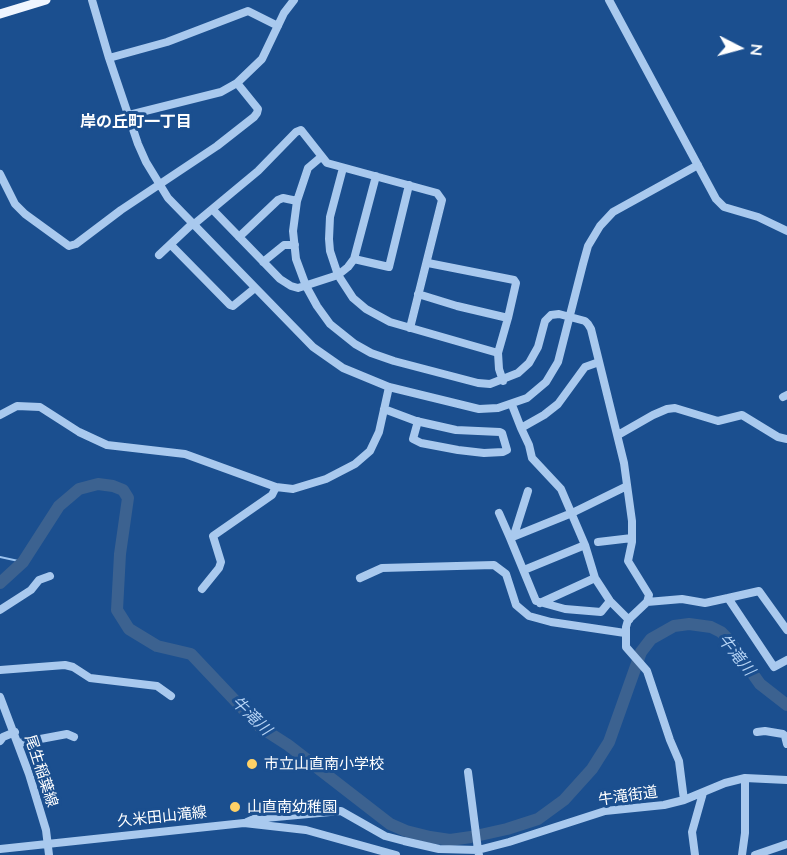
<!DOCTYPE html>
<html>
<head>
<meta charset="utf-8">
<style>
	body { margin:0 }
	#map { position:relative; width:787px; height:855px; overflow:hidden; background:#1b4f8f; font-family:Mulish,sans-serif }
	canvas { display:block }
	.north { position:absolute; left:709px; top:18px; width:60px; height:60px; -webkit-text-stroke:4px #1b4f8f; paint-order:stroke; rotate:96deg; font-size:16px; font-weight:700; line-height:24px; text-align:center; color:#fff }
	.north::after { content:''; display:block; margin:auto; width:21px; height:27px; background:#fff; clip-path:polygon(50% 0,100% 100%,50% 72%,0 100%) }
</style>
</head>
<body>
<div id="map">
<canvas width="787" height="855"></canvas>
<div class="north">N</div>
</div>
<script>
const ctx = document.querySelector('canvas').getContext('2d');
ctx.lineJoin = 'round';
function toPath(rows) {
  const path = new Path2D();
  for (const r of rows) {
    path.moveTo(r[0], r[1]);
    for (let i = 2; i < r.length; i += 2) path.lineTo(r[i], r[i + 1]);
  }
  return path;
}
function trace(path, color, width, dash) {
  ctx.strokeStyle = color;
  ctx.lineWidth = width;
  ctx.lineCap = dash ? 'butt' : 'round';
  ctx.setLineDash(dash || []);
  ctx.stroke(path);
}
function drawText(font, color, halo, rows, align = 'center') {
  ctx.font = font + ' Mulish,"Noto Sans JP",sans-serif';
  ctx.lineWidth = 6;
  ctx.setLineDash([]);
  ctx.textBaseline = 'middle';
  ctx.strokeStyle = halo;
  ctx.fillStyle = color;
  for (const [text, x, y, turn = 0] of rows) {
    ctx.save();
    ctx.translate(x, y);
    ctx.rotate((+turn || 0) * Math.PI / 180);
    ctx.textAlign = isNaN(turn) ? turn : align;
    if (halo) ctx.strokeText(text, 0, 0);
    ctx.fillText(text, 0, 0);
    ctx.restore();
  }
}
trace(toPath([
	[0,557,23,562]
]), '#9cc4f0', 2);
trace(toPath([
	[0,583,23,562,59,506,79,489,98,484,113,486,123,490,128,498,120,554,117,610,129,629,157,646,191,654,260,727,288,745,390,824,406,831,430,837,450,840,471,837,507,829,538,819,564,800,592,769,609,742,641,652,651,639,674,626,689,624,711,627,721,632,728,639,760,684,787,705]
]), '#3c6290', 12);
trace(toPath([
	[92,0,109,58,138,144,146,162,168,198,313,347,343,368,389,387,479,409,498,408,527,398,546,382,558,362,583,264,588,246,600,226,613,212,698,165],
	[609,0,716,199,724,207,758,217,787,231],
	[109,58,167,42,248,11,278,26],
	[129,115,221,92,237,83,262,59,284,13,294,0],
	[321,157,308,168,297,201,293,231,296,259,306,286,317,306,330,324,355,344,371,353,394,361,478,383,490,384,518,373,529,363,538,347,545,321,551,315,559,314,585,321,588,324,591,329,624,463,632,521,632,542,628,561,649,595,647,602,628,620,626,627,626,647,647,671,670,740,679,761,684,800],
	[343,168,330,217,329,239,330,251,338,275,353,298,366,309,390,322,498,353],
	[0,174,15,204,25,214,69,246,76,244,121,210,217,146,254,117,257,113,258,109,237,83],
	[213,210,280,279,291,286,298,288,338,275,348,267,354,259,376,176],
	[193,225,258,171,296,132,301,130,327,163,437,193,442,200,410,328],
	[239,237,278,200,283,198,297,201],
	[171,245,230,305,233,306,255,288],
	[159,255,192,224],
	[354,259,389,267,409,185],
	[263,262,284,245,295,245],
	[428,263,514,280,516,283,508,318,498,353,499,369,503,381],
	[418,294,457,306,508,318],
	[783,397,787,395],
	[512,405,521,428,544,415,558,404,585,367,599,362],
	[384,409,416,421,456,430,500,432,502,433,507,450,503,452,484,453,458,450,421,443,413,439,418,421],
	[0,415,17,406,40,407,79,432,107,445,185,454,276,487,293,489,326,479,355,464,370,451,379,432,389,387],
	[521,428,529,445,532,458,561,489,585,545,595,578,610,601,629,620],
	[618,435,653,415,667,409,675,408,718,421,742,415,778,437,787,439],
	[528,491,515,532,510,538,536,601,565,609,601,612,610,601],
	[499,513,510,538,572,513,627,486],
	[598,542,632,538],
	[524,570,585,545],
	[360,578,382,568,494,565,506,574,516,605,529,616,551,622,625,633],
	[202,589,219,568,221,562,213,536,272,495,276,487],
	[647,602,682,599,705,603,728,598],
	[540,603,595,578],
	[0,610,31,590,39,580,50,576],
	[787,630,759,591,728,598,774,667,787,660],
	[0,670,65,665,73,667,90,678,157,686,171,696],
	[0,697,29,774,46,830,49,855],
	[757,732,765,731,783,734,785,736,787,744],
	[0,741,3,737,15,732],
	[19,743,67,734,74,737],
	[247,822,254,819,341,811,385,836,404,841,439,849,478,850,468,772],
	[0,849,244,823,306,830,396,855],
	[479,855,478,850,509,842,605,811,664,805,684,800,725,783,745,778,787,780],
	[695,855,692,832,703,793],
	[742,855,745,833,745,778],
	[755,855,787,844]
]), '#a9c9ee', 8);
trace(toPath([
	[0,14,46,0]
]), '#f0f6ff', 9);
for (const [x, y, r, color] of [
	[252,764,6,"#ffd166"],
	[235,807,6,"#ffd166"]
]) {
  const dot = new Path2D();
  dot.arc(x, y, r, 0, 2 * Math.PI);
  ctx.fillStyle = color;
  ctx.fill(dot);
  trace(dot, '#1b4f8f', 2);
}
drawText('15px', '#fff', '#1b4f8f', [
	["市立山直南小学校",264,764],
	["山直南幼稚園",247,807]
], 'left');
drawText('15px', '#fff', '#1b4f8f', [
	["尾生稲葉線",41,771,72],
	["牛滝街道",628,796,-8],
	["久米田山滝線",162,817,-6]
]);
drawText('bold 16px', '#fff', '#1b4f8f', [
	["岸の丘町一丁目",136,122]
]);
drawText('italic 16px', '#b5d3f5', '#1b4f8f', [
	["牛滝川",736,655,51],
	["牛滝川",251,716,44]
]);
</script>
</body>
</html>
